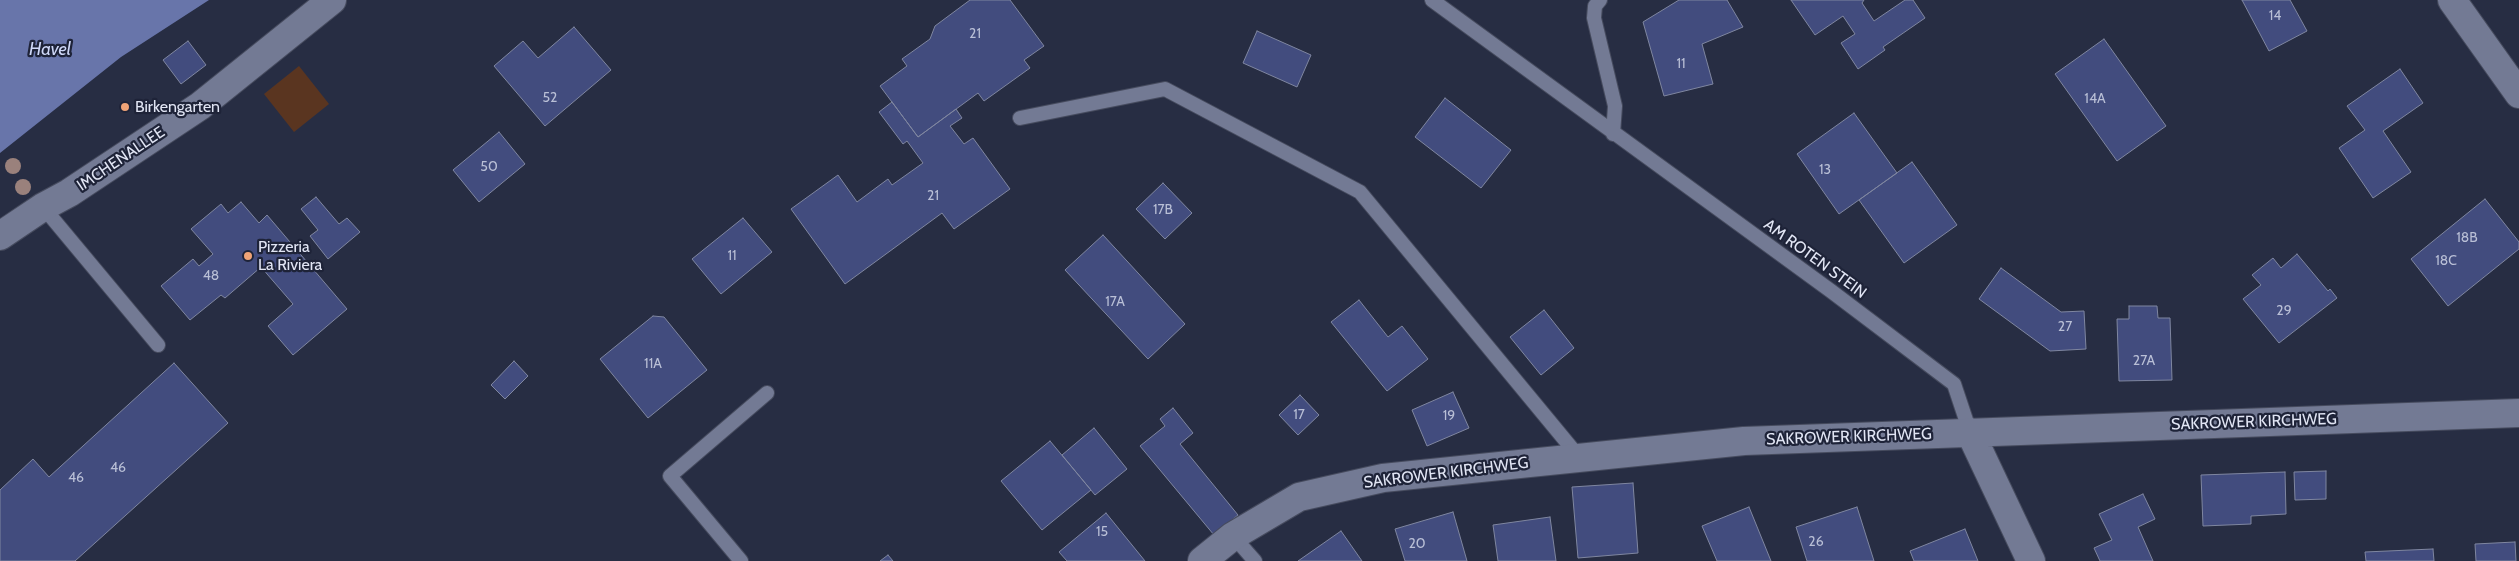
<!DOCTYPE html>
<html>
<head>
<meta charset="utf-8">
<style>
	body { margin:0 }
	canvas { display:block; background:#272d43 }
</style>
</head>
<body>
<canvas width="2519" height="561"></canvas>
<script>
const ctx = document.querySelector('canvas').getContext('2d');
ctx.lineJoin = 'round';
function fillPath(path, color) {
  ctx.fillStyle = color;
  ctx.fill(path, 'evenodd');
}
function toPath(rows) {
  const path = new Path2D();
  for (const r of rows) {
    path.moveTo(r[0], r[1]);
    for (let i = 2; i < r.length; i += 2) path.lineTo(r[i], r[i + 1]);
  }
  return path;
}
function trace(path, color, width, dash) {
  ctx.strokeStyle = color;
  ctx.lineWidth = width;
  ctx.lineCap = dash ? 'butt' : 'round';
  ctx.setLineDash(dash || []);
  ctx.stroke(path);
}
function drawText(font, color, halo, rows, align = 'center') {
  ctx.font = font + ' Cabin,sans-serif';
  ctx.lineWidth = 4.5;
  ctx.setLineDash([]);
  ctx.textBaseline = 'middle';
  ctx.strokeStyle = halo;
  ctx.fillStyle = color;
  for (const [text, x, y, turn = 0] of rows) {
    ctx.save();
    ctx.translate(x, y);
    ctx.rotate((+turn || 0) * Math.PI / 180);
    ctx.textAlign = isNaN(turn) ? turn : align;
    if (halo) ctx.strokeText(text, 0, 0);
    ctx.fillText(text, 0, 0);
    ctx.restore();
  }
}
fillPath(toPath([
	[299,66,329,104,294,132,264,94]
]), '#5a3520');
fillPath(toPath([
	[0,0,209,0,121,57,0,153]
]), '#6875aa');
const building = toPath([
	[970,0,1010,0,1044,46,1024,60,1030,68,984,101,978,93,918,137,880,86,907,66,902,59,930,39,935,26,970,0],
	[1679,0,1727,0,1743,27,1702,44,1713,84,1664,96,1643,22,1679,0],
	[1791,0,1864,0,1862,3,1874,21,1905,0,1913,0,1925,18,1883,47,1885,50,1858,69,1841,43,1855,34,1843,16,1815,35,1791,0],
	[2242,0,2290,0,2307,31,2269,51,2242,0],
	[574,27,611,70,545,126,494,66,523,41,538,58,574,27],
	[1257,31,1311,55,1297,87,1243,63,1257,31],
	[2104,39,2166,126,2117,161,2055,74,2104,39],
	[188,41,206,65,181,84,163,60,188,41],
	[2400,69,2423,103,2383,131,2411,172,2373,198,2339,148,2365,130,2347,106,2400,69],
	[1445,98,1511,150,1481,188,1415,137,1445,98],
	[892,102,918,137,956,109,962,118,950,126,964,144,973,138,1010,189,954,229,942,213,845,284,791,209,838,175,857,202,888,179,892,185,923,163,907,141,903,144,879,112,892,102],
	[1854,113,1897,173,1839,214,1797,154,1854,113],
	[499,132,525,164,479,202,453,170,499,132],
	[1912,162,1957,225,1904,263,1859,200,1912,162],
	[1163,183,1192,213,1165,239,1136,209,1163,183],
	[316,197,339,224,347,218,360,232,328,259,310,236,318,230,301,209,316,197],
	[2485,199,2519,242,2519,249,2448,306,2411,259,2485,199],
	[241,202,259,223,267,215,347,309,293,355,268,326,293,304,261,267,225,298,221,295,190,320,161,286,193,259,199,266,213,254,191,229,221,204,228,213,241,202],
	[743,218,772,252,721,294,692,259,743,218],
	[1103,235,1185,324,1148,359,1065,270,1103,235],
	[2297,254,2328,291,2330,289,2337,298,2279,343,2243,299,2261,285,2252,275,2273,258,2281,268,2297,254],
	[2001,268,2061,312,2084,311,2086,349,2050,351,1979,299,2001,268],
	[1359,300,1388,337,1402,326,1428,359,1387,391,1331,322,1359,300],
	[2129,306,2157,306,2158,318,2170,318,2172,380,2119,381,2117,319,2129,319,2129,306],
	[1544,310,1574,348,1541,375,1510,337,1544,310],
	[653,316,664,317,707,370,648,418,600,359,653,316],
	[514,361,528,376,505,399,491,385,514,361],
	[174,363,228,423,75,561,0,561,0,490,33,459,49,477,174,363],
	[1453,392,1469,428,1427,446,1412,410,1453,392],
	[1300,395,1319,415,1298,435,1279,415,1300,395],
	[1173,408,1193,433,1180,444,1238,515,1214,535,1140,446,1165,426,1160,419,1173,408],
	[1094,428,1127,469,1095,495,1062,455,1094,428],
	[1050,441,1091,490,1042,530,1001,481,1050,441],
	[2326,471,2326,499,2295,500,2294,472,2326,471],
	[2285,472,2286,514,2251,516,2251,524,2203,526,2201,475,2285,472],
	[1633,483,1638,553,1578,558,1572,487,1633,483],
	[2143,494,2155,519,2138,527,2153,561,2100,561,2094,548,2112,540,2099,514,2143,494],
	[1749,507,1771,561,1717,561,1702,526,1749,507],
	[1857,507,1874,561,1807,561,1796,527,1857,507],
	[1453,512,1467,561,1405,561,1395,529,1453,512],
	[1106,513,1145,561,1067,561,1059,552,1106,513],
	[1550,517,1556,561,1498,561,1493,525,1550,517],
	[1965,529,1978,561,1914,561,1910,551,1965,529],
	[1341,531,1362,561,1298,561,1341,531],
	[2515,542,2516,561,2476,561,2475,544,2515,542],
	[2433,549,2434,561,2366,561,2365,552,2433,549],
	[888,555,893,561,880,561,888,555]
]);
fillPath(building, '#424c7e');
trace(building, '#7f86a0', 1);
const service = toPath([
	[1432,0,1831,291,1954,384,1970,432],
	[1600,0,1595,6,1594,18,1615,106,1613,134],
	[1020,118,1165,89,1360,192,1579,457],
	[43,207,158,345],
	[1233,536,1255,561],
	[741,561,670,476,767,393]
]);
const minor = toPath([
	[2452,0,2519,94],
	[0,236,43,207,69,193,200,106,332,0],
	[1970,432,2031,561],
	[1202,561,1233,536,1299,497,1383,478,1744,441,2519,413]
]);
trace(service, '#464b5e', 16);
trace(minor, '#464b5e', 30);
trace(service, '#737a94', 14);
trace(minor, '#737a94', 28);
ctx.fillStyle = '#9a817c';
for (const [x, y] of [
	[13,166],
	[23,187]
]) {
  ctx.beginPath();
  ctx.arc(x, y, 8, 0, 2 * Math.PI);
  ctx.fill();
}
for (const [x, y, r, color] of [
	[125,107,5,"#efa377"],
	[248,256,5,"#efa377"]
]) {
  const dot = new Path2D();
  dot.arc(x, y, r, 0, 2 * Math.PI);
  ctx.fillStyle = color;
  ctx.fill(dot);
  trace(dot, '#1e2338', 2);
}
drawText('14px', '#b9bfd6', null, [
	["14",2275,16],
	["21",975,34],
	["11",1681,64],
	["52",550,98],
	["14A",2095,99],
	["50",489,167],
	["13",1825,170],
	["21",933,196],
	["17B",1163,210],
	["18B",2467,238],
	["11",732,256],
	["18C",2446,261],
	["48",211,276],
	["17A",1115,302],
	["29",2284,311],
	["27",2065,327],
	["27A",2144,361],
	["11A",653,364],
	["17",1299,415],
	["19",1449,416],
	["46",118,468],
	["46",76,478],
	["15",1102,532],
	["26",1816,542],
	["20",1417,544]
]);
drawText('16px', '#e1e5f4', '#1e2338', [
	["Birkengarten",135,107],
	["Pizzeria",258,247],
	["La Riviera",258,265]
], 'left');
drawText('16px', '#e1e5f4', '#1e2338', [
	["IMCHENALLEE",121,159,-34],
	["AM ROTEN STEIN",1815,259,36],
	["SAKROWER KIRCHWEG",2254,422,-2],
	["SAKROWER KIRCHWEG",1849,437,-2],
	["SAKROWER KIRCHWEG",1446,473,-7]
]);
drawText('italic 18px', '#cfd8f8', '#1e2338', [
	["Havel",50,50]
]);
</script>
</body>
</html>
